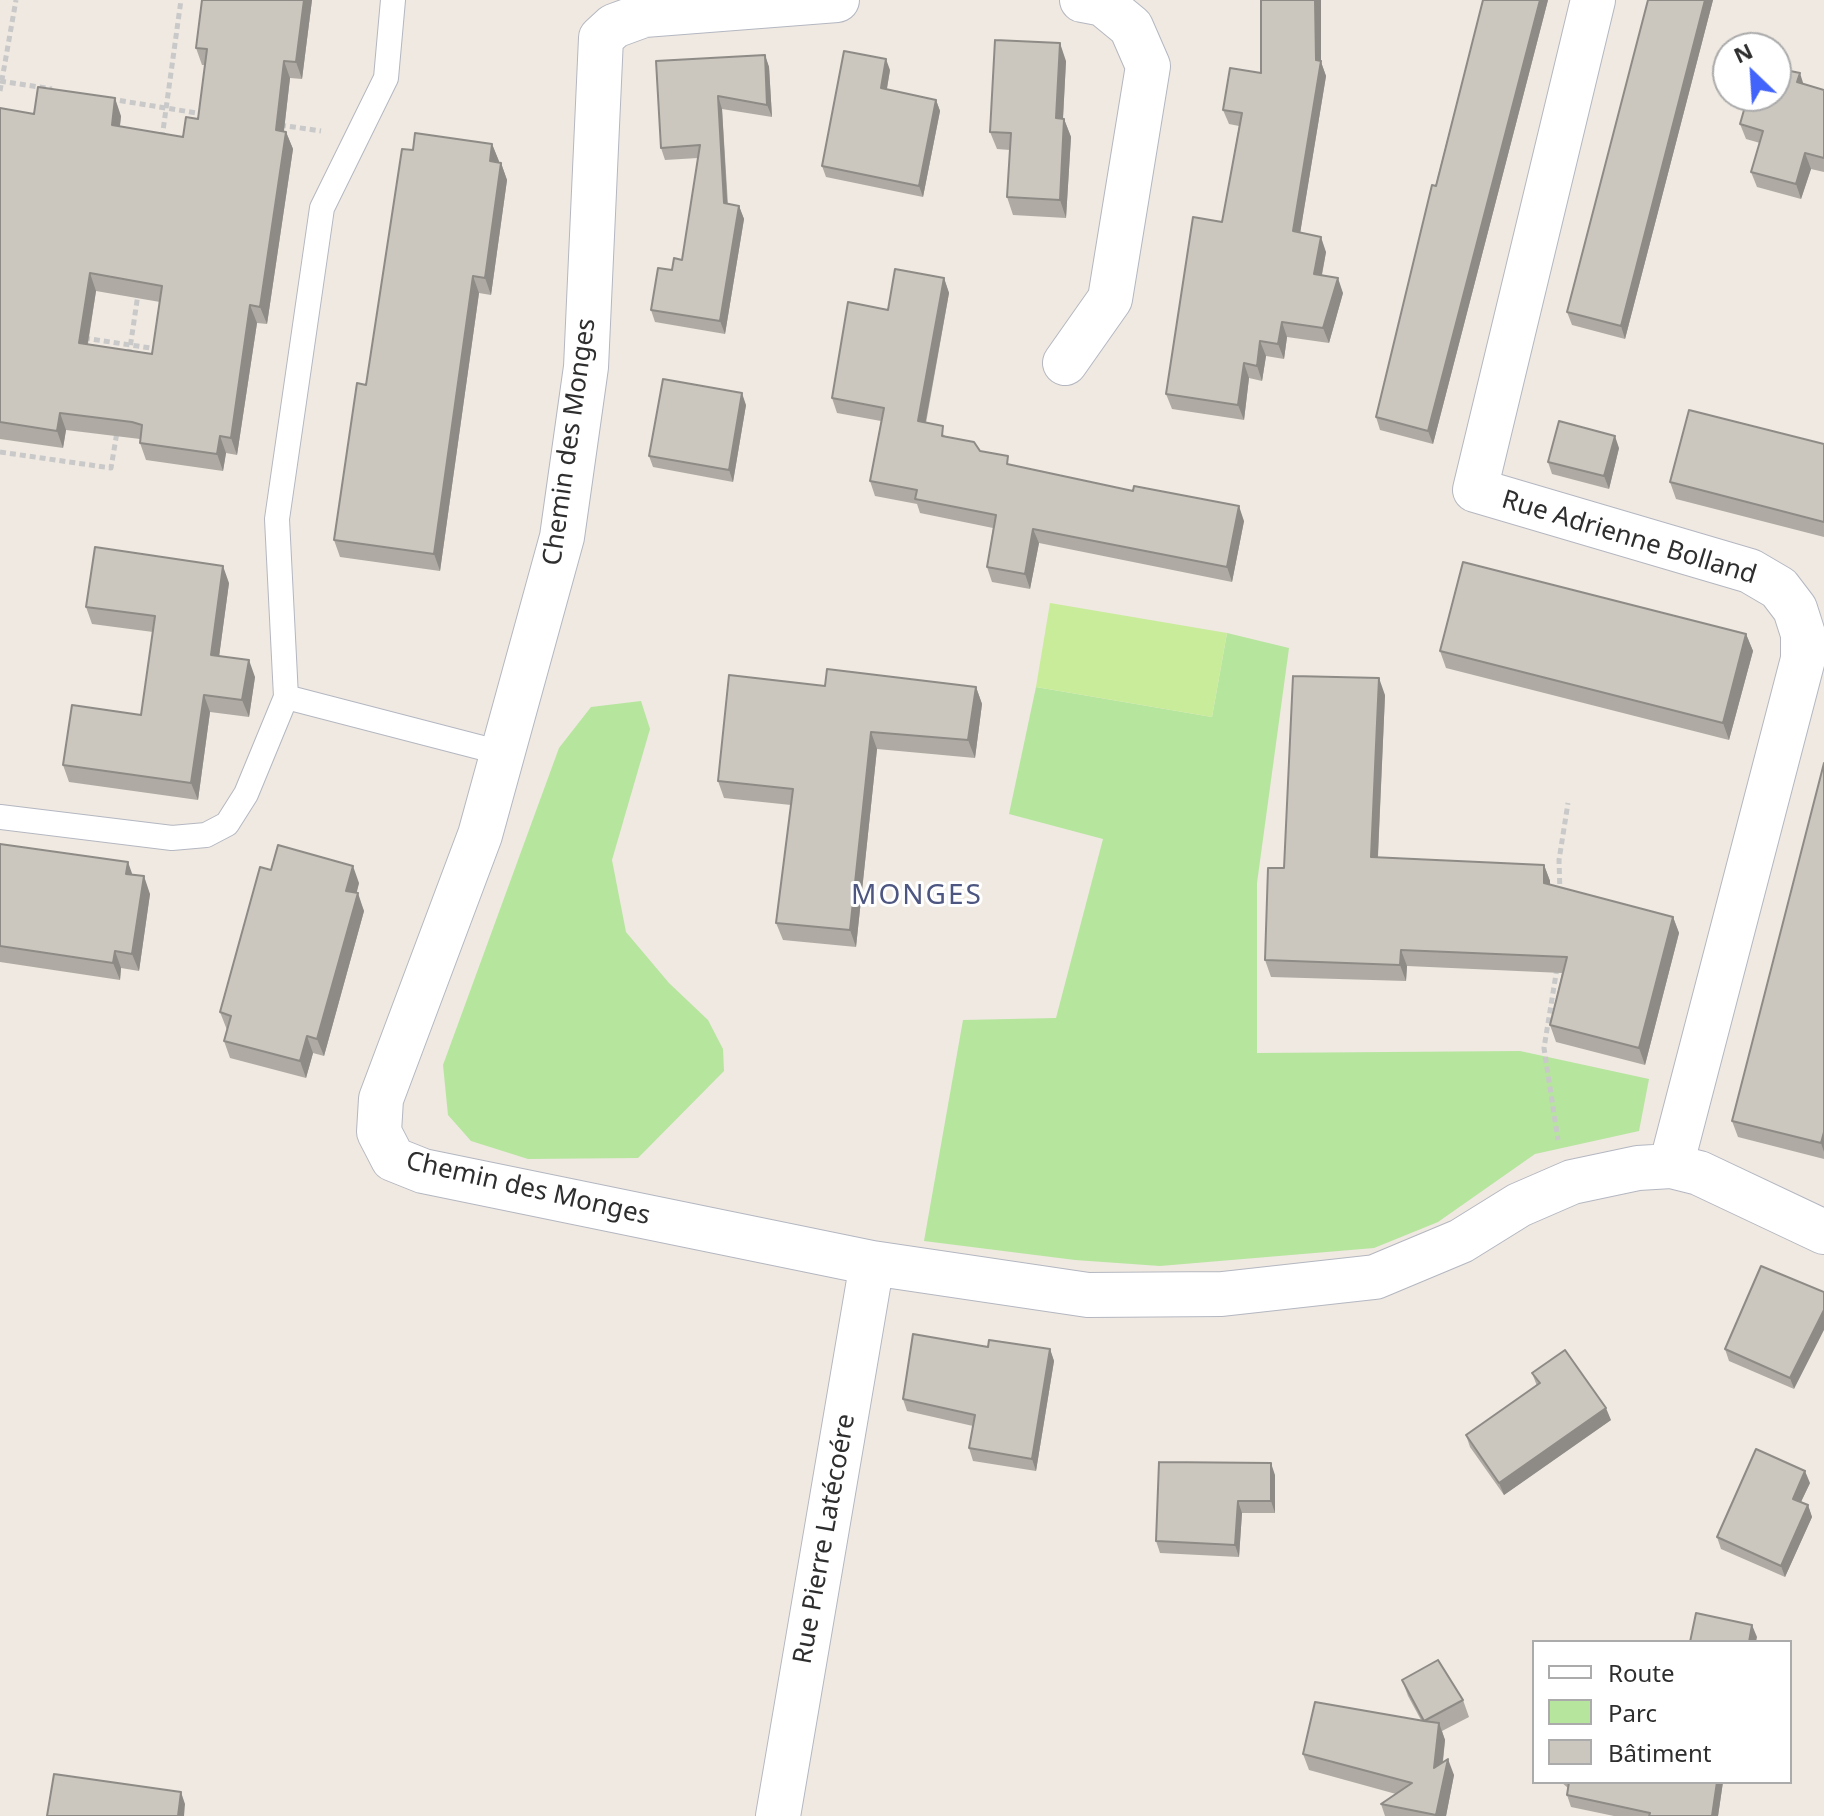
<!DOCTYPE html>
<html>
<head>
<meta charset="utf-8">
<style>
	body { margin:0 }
	#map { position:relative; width:1824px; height:1816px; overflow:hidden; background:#efe9e1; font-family:"Noto Sans",sans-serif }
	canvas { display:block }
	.legend { position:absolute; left:1532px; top:1640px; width:260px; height:144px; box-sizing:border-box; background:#fff; border:2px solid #ababab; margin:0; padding:10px 14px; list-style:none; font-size:24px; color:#2e2e2e }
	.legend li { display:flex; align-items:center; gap:16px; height:40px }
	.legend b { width:40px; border:2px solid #ababab }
	.north { position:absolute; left:1712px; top:32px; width:80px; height:80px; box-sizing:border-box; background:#fff; border:2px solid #ababab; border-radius:50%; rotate:335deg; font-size:22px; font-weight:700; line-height:32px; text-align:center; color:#2e2e2e }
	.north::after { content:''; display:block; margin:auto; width:28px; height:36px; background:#4264fb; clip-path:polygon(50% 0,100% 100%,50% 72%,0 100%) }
</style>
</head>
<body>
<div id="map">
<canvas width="1824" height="1816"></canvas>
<ul class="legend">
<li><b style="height:10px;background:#fff"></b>Route</li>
<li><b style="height:22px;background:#b6e59e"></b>Parc</li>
<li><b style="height:22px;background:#cbc7bf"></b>Bâtiment</li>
</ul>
<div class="north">N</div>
</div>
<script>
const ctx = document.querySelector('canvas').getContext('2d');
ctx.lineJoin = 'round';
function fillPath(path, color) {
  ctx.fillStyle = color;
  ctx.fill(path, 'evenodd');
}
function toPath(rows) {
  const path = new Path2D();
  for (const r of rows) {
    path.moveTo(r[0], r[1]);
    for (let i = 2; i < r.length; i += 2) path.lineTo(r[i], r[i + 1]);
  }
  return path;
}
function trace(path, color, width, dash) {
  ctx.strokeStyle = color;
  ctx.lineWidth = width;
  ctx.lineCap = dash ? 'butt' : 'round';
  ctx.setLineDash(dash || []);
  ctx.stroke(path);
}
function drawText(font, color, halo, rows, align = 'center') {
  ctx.font = font + ' "Noto Sans",sans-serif';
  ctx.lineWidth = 6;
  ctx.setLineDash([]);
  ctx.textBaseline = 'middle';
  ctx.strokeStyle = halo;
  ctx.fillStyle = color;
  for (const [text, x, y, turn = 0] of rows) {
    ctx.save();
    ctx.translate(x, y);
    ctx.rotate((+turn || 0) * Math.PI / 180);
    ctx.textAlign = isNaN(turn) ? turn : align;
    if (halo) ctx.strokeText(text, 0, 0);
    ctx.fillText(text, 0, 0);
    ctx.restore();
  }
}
fillPath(toPath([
	[1227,633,1289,648,1257,883,1257,1053,1520,1051,1649,1079,1639,1131,1535,1154,1438,1222,1374,1248,1160,1266,1075,1260,924,1241,963,1020,1056,1018,1103,839,1009,814,1036,687,1212,717],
	[641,701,650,729,612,860,626,932,669,983,708,1020,723,1049,724,1071,638,1158,528,1159,471,1141,448,1115,443,1065,559,748,591,707]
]), '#b6e59e');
fillPath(toPath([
	[1050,603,1227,633,1212,717,1036,687]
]), '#c9ec9a');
const service = toPath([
	[286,697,502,753],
	[0,817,172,838,206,835,227,824,246,794,286,697,277,519,322,208,386,78,393,0]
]);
const minor = toPath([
	[837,0,644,15,614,26,601,38,586,367,562,537,480,835,381,1099,379,1132,393,1159,423,1171,872,1263,1088,1295,1222,1294,1375,1277,1461,1241,1519,1205,1572,1182,1638,1168,1671,1166,1699,1173,1824,1232],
	[1593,0,1475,490,1750,571,1779,588,1795,609,1803,634,1803,659,1671,1166],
	[1065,363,1110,299,1148,66,1131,27,1103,4,1082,0],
	[778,1816,872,1263]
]);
trace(service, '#b4b7c1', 26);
trace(minor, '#b4b7c1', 46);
trace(toPath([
	[0,81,52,89],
	[0,91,16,0],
	[110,99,203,114],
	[280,125,321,131],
	[162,138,181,0],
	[84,338,157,349],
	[129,355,138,294],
	[0,452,111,468,117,432],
	[1560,894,1559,860,1568,803],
	[1557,968,1544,1048,1558,1140]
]), '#c9c9c9', 5, [6, 4]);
trace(service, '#fff', 24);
trace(minor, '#fff', 44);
fillPath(toPath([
	[202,0,312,0,302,79,290,78,284,131,286,132,293,149,267,324,257,323,237,455,226,453,223,471,146,460,140,443,140,439,66,430,63,448,0,439,0,108,34,114,121,116,120,126,183,137,198,119,205,65,202,65,196,48],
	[96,291,160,302,152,354,88,344],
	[1261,0,1321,0,1321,62,1326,76,1300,233,1326,252,1322,275,1343,293,1329,343,1287,337,1284,359,1266,356,1262,381,1249,378,1244,420,1172,409,1166,394,1222,222,1239,126,1229,124,1223,110,1261,73],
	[1483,0,1548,0,1433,444,1380,430,1376,417],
	[1648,0,1713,0,1625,339,1572,325,1567,312],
	[765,55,769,67,772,117,722,109,728,204,739,206,744,219,725,334,655,322,651,310,672,270,682,260,698,158,665,160,661,148],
	[1066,61,1063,119,1064,119,1071,137,1066,218,1013,215,1007,197,1010,150,997,149,990,132],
	[890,70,887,89,936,100,940,111,923,197,826,177,822,166],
	[1803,84,1824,90,1824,172,1811,169,1801,199,1757,187,1751,172,1760,143,1746,139,1740,124],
	[492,144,499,162,501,163,507,180,491,295,479,293,440,571,340,557,334,540,366,385,413,150],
	[944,278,949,293,926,423,947,437,1011,465,1244,521,1232,582,1039,543,1030,589,992,582,987,567,993,528,920,513,917,504,875,496,870,481,881,421,837,413,832,398,888,310],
	[746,405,733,482,653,467,649,456],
	[1824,444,1824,537,1676,499,1670,482],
	[1619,448,1609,489,1552,474,1548,462],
	[229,583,219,656,255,677,249,717,210,712,198,800,69,782,63,765,141,715,153,632,92,624,86,607],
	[1746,634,1753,651,1729,740,1446,668,1440,651],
	[825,686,976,687,982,704,975,758,877,749,856,947,783,940,776,923,791,805,724,798,718,781],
	[1385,695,1378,857,1544,865,1550,881,1550,885,1673,917,1679,933,1645,1065,1556,1042,1550,1025,1562,973,1407,966,1406,981,1271,977,1265,960,1284,868],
	[1824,763,1824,1159,1738,1137,1732,1121],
	[0,844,132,875,150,894,139,971,121,968,120,980,0,962],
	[271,870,359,883,356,893,364,911,324,1056,313,1053,306,1078,230,1058,224,1041,227,1030,220,1012],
	[1761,1266,1794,1389,1729,1361,1725,1349],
	[988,1347,1050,1349,1054,1361,1036,1471,973,1461,969,1448,973,1426,907,1411,903,1399],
	[1532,1373,1611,1420,1504,1495,1470,1447,1466,1435,1537,1386],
	[1275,1475,1275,1513,1242,1513,1239,1557,1160,1553,1156,1541],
	[1810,1483,1801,1502,1808,1505,1812,1517,1785,1577,1721,1549,1717,1537],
	[1402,1680,1463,1700,1469,1717,1442,1731,1445,1740,1443,1762,1454,1775,1446,1816,1385,1816,1381,1804,1396,1794,1309,1770,1303,1754,1421,1720,1408,1696],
	[1561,1782,1723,1782,1718,1816,1614,1816,1571,1807,1567,1795,1568,1788]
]), '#afaba4');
fillPath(toPath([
	[304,0,312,0,302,79,296,62],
	[1315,0,1321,0,1321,62,1326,76,1298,246,1293,231,1316,60],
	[1540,0,1548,0,1433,444,1428,431],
	[1705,0,1713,0,1625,339,1621,326],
	[1060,43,1066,61,1062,136,1056,118],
	[765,55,769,67,772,117,767,105],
	[886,59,890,70,885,99,881,88],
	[284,61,290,78,282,147,276,130],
	[1800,73,1805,89,1797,82],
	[718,96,722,109,728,216,724,203],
	[115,98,121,116,118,142,112,125],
	[936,100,940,111,923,197,919,186],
	[1064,119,1071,137,1066,218,1060,200],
	[286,132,293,149,267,324,260,307],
	[492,144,499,161,496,178,490,161],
	[1805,153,1811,169,1801,199,1796,184],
	[501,163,507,180,491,295,485,278],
	[739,206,744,219,725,334,720,321],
	[1321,237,1326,252,1319,289,1314,274],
	[90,273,96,291,85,360,79,343],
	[473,276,479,293,440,571,434,554],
	[944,278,949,293,923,436,918,421],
	[1338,278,1343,293,1329,343,1323,328],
	[250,305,257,323,237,455,231,438],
	[1282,322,1287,337,1284,359,1278,344],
	[1260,341,1266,356,1262,381,1257,366],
	[1244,363,1249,378,1244,420,1238,405],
	[742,393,746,405,733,482,729,470],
	[60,413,66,430,63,448,57,431],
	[220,436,226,453,223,471,217,454],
	[1615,436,1619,448,1609,489,1604,476],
	[1239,506,1244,521,1232,582,1227,567],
	[1033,529,1039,543,1030,589,1025,574],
	[223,566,229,583,217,672,211,655],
	[1746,634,1753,651,1729,740,1723,723],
	[249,660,255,677,249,717,242,700],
	[1379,678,1385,695,1377,874,1371,857],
	[976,687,982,704,975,758,968,740],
	[204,695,210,712,198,800,191,783],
	[871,732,877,749,856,947,850,930],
	[128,862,134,879,126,874],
	[1544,865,1550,881,1550,900,1544,883],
	[353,866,359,883,353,908,346,891],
	[144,876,150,894,139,971,132,954],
	[358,893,364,911,324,1056,317,1039],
	[1673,917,1679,933,1645,1065,1639,1048],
	[1401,950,1407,966,1406,981,1400,965],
	[115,951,121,968,120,980,113,963],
	[307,1036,313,1053,306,1078,300,1061],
	[1824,1132,1824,1152,1821,1143],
	[1824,1310,1824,1330,1794,1389,1790,1378],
	[1050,1349,1054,1361,1036,1471,1032,1459],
	[1606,1408,1611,1420,1504,1495,1499,1483],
	[1271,1463,1275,1475,1275,1513,1271,1501],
	[1805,1471,1810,1483,1797,1510,1793,1499],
	[1238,1501,1242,1513,1239,1557,1235,1545],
	[1808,1505,1812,1517,1785,1577,1781,1566],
	[1752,1625,1757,1637,1756,1642,1749,1642],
	[1439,1723,1445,1740,1440,1785,1434,1768],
	[1448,1759,1454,1775,1446,1816,1436,1816],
	[1717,1782,1723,1782,1718,1816,1712,1816],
	[181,1792,185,1804,184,1816,178,1816]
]), '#8e8b86');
const building = toPath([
	[202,0,304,0,296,62,284,61,276,130,286,132,260,307,250,305,231,438,220,436,217,454,140,443,142,425,132,422,60,413,57,431,0,422,0,108,34,114,38,87,115,98,112,125,183,137,186,117,198,119,207,49,196,48,202,0],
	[90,273,162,286,152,354,79,343,90,273],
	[1261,0,1315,0,1316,60,1321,61,1293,231,1321,237,1314,274,1338,278,1323,328,1282,322,1278,344,1260,341,1257,366,1244,363,1238,405,1166,394,1193,217,1222,222,1242,113,1223,110,1230,68,1261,73,1261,0],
	[1483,0,1540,0,1428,431,1376,417,1432,185,1436,186,1483,0],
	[1648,0,1705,0,1621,326,1567,312,1648,0],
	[995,40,1060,43,1056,118,1064,119,1060,200,1007,197,1011,133,990,132,995,40],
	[844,51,886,59,881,88,936,100,919,186,822,166,844,51],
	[765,55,767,105,718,96,724,203,739,206,720,321,651,310,658,268,672,270,674,258,682,260,700,145,661,148,656,61,765,55],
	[1776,68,1800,73,1797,82,1824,90,1824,158,1805,153,1796,184,1751,172,1763,131,1740,124,1748,96,1776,96,1776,68],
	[415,133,492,144,490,161,501,163,485,278,473,276,434,554,334,540,357,383,366,385,402,149,413,150,415,133],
	[895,269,944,278,918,421,943,426,942,436,974,442,980,451,1008,456,1007,464,1133,491,1134,486,1239,506,1227,567,1033,529,1025,574,987,567,996,515,915,499,917,490,870,481,884,408,832,398,848,302,888,310,895,269],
	[663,379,742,393,729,470,649,456,663,379],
	[1689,410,1824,444,1824,522,1670,482,1689,410],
	[1559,421,1615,436,1604,476,1548,462,1559,421],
	[95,547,223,566,211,655,249,660,242,700,204,695,191,783,63,765,72,705,141,715,155,616,86,607,95,547],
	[1463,562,1746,634,1723,723,1440,651,1463,562],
	[827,669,976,687,968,740,871,732,850,930,776,923,793,789,718,781,729,675,825,686,827,669],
	[1293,676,1379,678,1371,857,1544,865,1544,883,1673,917,1639,1048,1550,1025,1567,957,1401,950,1400,965,1265,960,1268,868,1284,868,1293,676],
	[1824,763,1824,1132,1821,1143,1732,1121,1824,763],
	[0,844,128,862,126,874,144,876,132,954,115,951,113,963,0,946,0,844],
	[278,845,353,866,346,891,358,893,317,1039,307,1036,300,1061,224,1041,231,1016,220,1012,260,867,271,870,278,845],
	[1761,1266,1824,1292,1824,1310,1790,1378,1725,1349,1761,1266],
	[913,1334,988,1347,989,1340,1050,1349,1032,1459,969,1448,975,1415,903,1399,913,1334],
	[1565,1350,1606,1408,1499,1483,1466,1435,1540,1383,1532,1373,1565,1350],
	[1756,1449,1805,1471,1793,1499,1808,1505,1781,1566,1717,1537,1756,1449],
	[1159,1462,1271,1463,1271,1501,1238,1501,1235,1545,1156,1541,1159,1462],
	[1696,1613,1752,1625,1749,1642,1690,1642,1696,1613],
	[1438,1660,1463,1700,1424,1721,1439,1723,1434,1768,1448,1759,1436,1815,1381,1804,1412,1783,1303,1754,1315,1702,1424,1721,1402,1680,1438,1660],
	[54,1774,181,1792,178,1816,47,1816,54,1774],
	[1569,1782,1717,1782,1712,1816,1649,1816,1650,1813,1567,1795,1569,1782]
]);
fillPath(building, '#cbc7bf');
trace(building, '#8e8b86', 2);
drawText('26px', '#2e2e2e', '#fff', [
	["Chemin des Monges",570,442,-82],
	["Rue Adrienne Bolland",1629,538,17],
	["Chemin des Monges",528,1189,13],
	["Rue Pierre Latécoére",825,1539,-80]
]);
ctx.letterSpacing = '2px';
drawText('28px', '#4d5680', '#fff', [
	["MONGES",917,896]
]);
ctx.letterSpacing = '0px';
</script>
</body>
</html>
